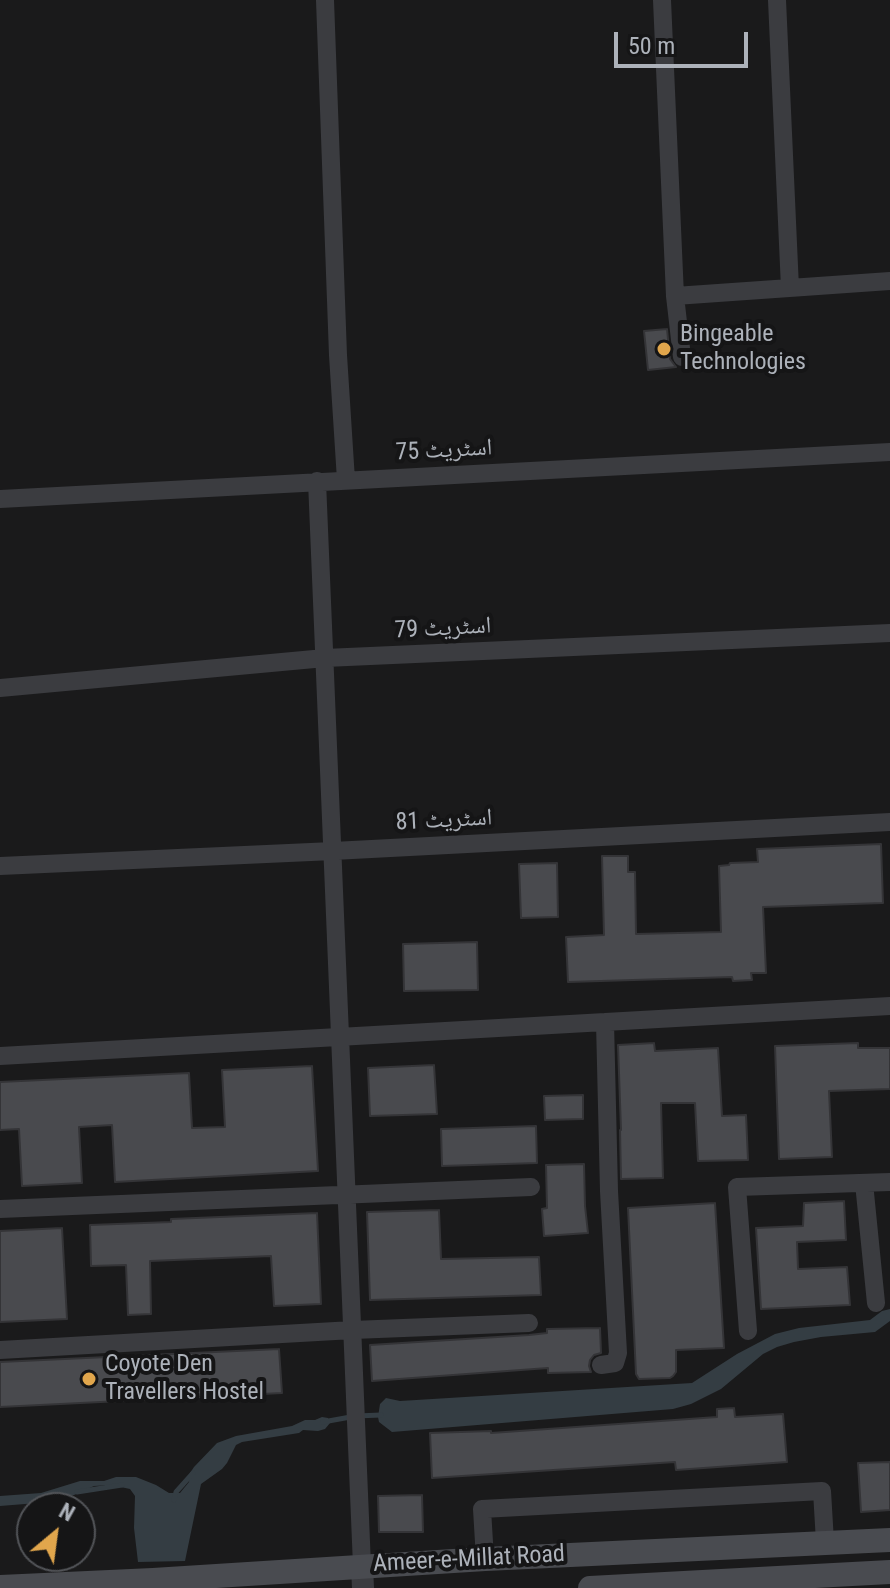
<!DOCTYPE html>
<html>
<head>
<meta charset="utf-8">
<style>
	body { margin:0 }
	#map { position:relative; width:890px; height:1588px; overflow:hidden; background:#1a1a1b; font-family:"Roboto Condensed",sans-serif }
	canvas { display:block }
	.north { position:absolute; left:16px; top:1492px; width:80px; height:80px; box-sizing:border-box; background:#151516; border:2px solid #525458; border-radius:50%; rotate:29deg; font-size:22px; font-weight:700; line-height:32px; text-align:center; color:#adb2ba }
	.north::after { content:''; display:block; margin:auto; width:28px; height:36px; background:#e1a64c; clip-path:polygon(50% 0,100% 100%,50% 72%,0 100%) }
	.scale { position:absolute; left:614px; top:32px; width:134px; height:36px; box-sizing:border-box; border:4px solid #adb2ba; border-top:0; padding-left:10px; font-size:24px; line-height:28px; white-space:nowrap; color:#adb2ba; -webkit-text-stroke:6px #151516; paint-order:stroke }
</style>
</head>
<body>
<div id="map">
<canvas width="890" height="1588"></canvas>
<div class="north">N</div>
<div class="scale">50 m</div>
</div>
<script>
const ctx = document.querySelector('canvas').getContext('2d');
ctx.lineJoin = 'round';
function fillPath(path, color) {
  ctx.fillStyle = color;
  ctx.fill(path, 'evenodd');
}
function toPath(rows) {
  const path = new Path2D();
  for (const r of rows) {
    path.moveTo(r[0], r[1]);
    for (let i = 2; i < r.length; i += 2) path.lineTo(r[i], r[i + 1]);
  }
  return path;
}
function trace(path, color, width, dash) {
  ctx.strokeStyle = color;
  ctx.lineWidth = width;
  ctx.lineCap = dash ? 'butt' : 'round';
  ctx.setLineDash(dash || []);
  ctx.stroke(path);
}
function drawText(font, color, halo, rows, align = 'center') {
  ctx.font = font + ' "Roboto Condensed","Noto Naskh Arabic",sans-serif';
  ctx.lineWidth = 8;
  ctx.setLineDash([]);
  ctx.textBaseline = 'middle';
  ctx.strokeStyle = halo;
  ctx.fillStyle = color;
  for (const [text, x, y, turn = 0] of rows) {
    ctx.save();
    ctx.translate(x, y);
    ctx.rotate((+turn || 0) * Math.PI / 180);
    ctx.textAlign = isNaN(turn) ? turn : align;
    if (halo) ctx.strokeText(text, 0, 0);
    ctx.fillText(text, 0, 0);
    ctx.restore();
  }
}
fillPath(toPath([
	[890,1309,890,1321,875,1332,821,1337,794,1342,777,1347,763,1354,721,1389,691,1404,673,1409,392,1432,379,1422,378,1417,380,1404,386,1398,400,1401,692,1383,737,1354,775,1334,799,1328,870,1320,882,1311],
	[322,1417,328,1418,330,1423,325,1429,318,1431,303,1430,299,1433,242,1442,236,1445,227,1463,222,1469,201,1484,185,1561,138,1562,134,1528,135,1496,130,1489,111,1485,94,1486,74,1495,50,1502,0,1506,0,1496,41,1493,80,1481,104,1481,116,1477,136,1477,156,1485,169,1493,180,1493,189,1482,190,1473,194,1467,217,1443,236,1436,292,1426,305,1420,315,1420]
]), '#343d43');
trace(toPath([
	[323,1422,356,1416,381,1415],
	[77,1492,122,1485],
	[174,1500,176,1492,193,1473]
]), '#343d43', 5);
const building = toPath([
	[667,329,670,359,676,367,648,370,644,331,667,329],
	[881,844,883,903,763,907,766,973,751,973,752,980,733,981,732,977,568,982,566,937,604,935,602,856,628,856,628,872,635,872,636,934,721,932,719,866,729,865,730,863,758,862,757,849,881,844],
	[557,863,558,917,521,918,519,864,557,863],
	[477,942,478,990,404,991,403,944,477,942],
	[654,1043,655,1051,718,1048,722,1116,746,1115,748,1160,698,1161,695,1103,661,1103,663,1178,621,1179,620,1130,621,1130,618,1045,654,1043],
	[858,1043,858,1048,890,1048,890,1089,829,1091,832,1157,779,1159,775,1046,858,1043],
	[434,1065,437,1114,370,1116,368,1068,434,1065],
	[312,1066,318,1171,115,1182,112,1125,79,1127,82,1183,22,1186,19,1129,0,1130,0,1082,189,1073,192,1128,225,1127,222,1070,312,1066],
	[583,1095,583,1119,545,1120,544,1096,583,1095],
	[536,1126,537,1163,442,1166,441,1129,536,1126],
	[584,1164,585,1206,588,1233,544,1236,542,1209,547,1208,546,1165,584,1164],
	[844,1201,846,1240,797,1242,798,1269,847,1267,850,1305,761,1309,756,1228,803,1226,804,1203,844,1201],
	[715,1203,724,1348,676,1350,676,1372,673,1376,670,1378,639,1379,636,1374,628,1208,715,1203],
	[439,1210,441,1259,539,1257,541,1295,370,1300,367,1212,439,1210],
	[317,1213,321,1304,274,1306,271,1256,150,1261,151,1314,128,1315,126,1265,91,1266,90,1225,171,1222,171,1219,317,1213],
	[62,1228,67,1319,0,1322,0,1231,62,1228],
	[600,1328,601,1353,594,1355,590,1360,589,1366,591,1372,548,1373,548,1368,372,1381,370,1345,529,1335,547,1333,547,1329,600,1328],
	[279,1349,282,1393,0,1407,0,1362,279,1349],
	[734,1408,735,1417,783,1414,787,1462,676,1470,675,1462,432,1478,430,1433,491,1431,491,1433,717,1417,717,1409,734,1408],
	[890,1462,890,1510,861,1512,858,1463,890,1462],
	[422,1495,423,1532,379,1532,378,1496,422,1495]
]);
fillPath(building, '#494a4e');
trace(building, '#343437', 2);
trace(toPath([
	[325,0,338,355,346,480],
	[662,0,675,296,682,357],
	[777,0,790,288],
	[675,296,890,281],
	[317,481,362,1566],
	[0,499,890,452],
	[0,688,325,658,890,633],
	[0,866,333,851,890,822],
	[0,1056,890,1006],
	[864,1183,876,1303],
	[0,1209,531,1187],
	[748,1331,737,1187,890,1182],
	[0,1350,353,1330,529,1323],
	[601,1365,615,1363,618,1353,609,1191,605,1022],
	[485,1559,482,1509,822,1491,825,1542]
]), '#3b3c40', 18);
trace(toPath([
	[362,1566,363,1588]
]), '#3b3c40', 22);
trace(toPath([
	[0,1587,153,1580,485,1559,890,1540],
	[590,1588,890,1572]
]), '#494b50', 24);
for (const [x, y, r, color] of [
	[664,349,8,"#e1a64c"],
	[89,1379,8,"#e1a64c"]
]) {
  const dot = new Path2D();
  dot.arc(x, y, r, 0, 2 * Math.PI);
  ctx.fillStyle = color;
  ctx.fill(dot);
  trace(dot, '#151516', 3);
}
drawText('24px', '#adb2ba', '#151516', [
	["Bingeable",680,335],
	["Technologies",680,363],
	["Coyote Den",105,1365],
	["Travellers Hostel",105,1393]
], 'left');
drawText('24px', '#adb2ba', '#151516', [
	["اسٹریٹ 75",444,451,-3],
	["اسٹریٹ 79",443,629,-3],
	["اسٹریٹ 81",444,821,-3],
	["Ameer-e-Millat Road",469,1560,-3]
]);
</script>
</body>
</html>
